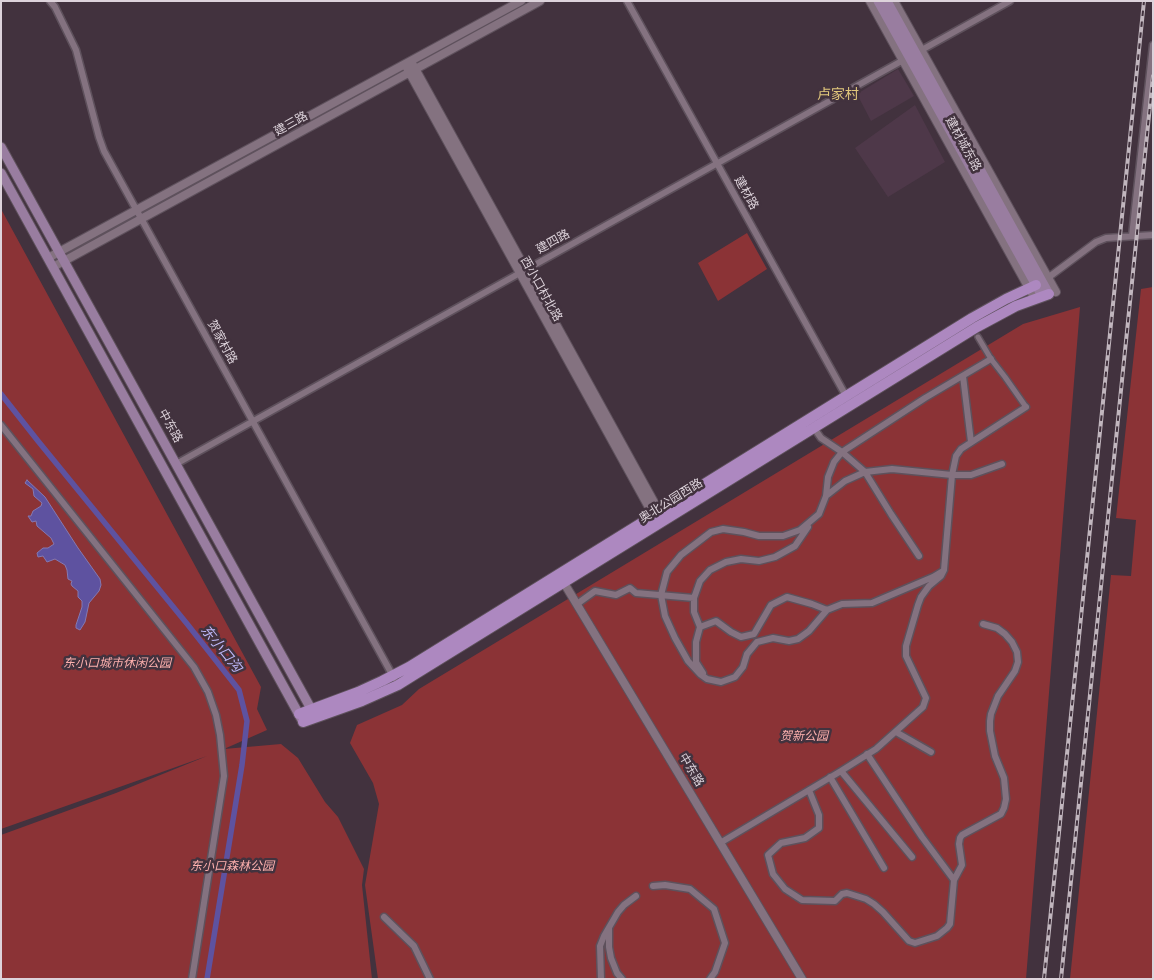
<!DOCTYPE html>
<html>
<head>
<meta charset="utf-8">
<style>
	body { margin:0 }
	#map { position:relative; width:1154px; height:980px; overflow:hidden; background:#42323e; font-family:"Libre Baskerville",serif }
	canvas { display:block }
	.frame { position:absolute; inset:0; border:2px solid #ddd3db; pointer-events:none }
</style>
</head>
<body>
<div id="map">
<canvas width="1154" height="980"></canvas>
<div class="frame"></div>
</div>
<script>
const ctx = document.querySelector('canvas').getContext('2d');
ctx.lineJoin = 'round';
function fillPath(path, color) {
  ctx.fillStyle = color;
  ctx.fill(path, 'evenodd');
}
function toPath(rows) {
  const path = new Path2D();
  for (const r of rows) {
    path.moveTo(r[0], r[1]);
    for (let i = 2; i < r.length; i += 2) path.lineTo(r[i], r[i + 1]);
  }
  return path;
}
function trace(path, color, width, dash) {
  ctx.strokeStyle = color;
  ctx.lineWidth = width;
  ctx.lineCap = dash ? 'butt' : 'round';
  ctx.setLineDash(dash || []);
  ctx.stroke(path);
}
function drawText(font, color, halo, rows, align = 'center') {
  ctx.font = font + ' "Libre Baskerville","Noto Sans SC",serif';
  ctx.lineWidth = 5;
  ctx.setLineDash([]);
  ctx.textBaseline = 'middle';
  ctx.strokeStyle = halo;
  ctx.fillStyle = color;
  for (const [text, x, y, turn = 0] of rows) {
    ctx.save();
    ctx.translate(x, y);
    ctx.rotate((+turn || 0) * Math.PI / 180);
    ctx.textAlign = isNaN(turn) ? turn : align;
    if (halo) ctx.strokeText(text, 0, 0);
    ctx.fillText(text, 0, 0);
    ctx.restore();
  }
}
fillPath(toPath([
	[898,69,914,96,871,121,857,94],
	[915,105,945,162,888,197,855,148]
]), '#4e3849');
fillPath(toPath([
	[1,209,261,687,257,709,267,730,224,749,281,744,298,758,325,802,338,817,364,869,362,885,372,979,1,979,1,835,116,793,207,756,1,829],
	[747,233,767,269,718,301,698,263],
	[1153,287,1153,979,1070,979,1111,575,1131,576,1136,520,1116,518,1141,289],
	[1080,307,1026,979,378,979,365,885,379,804,373,783,350,743,357,725,402,705,419,689,1023,324]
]), '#8b3336');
const water = toPath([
	[27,480,45,497,78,548,100,579,101,585,99,591,89,603,85,622,80,630,76,628,76,625,82,607,82,601,78,597,78,591,72,586,71,584,72,581,68,579,67,570,65,565,55,559,47,562,43,556,38,557,37,553,43,548,48,548,54,544,51,538,37,526,36,521,32,522,28,516,31,516,33,511,41,506,42,503,34,496,33,489,25,483,27,480]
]);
fillPath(water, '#5e52a0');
trace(water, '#8479b2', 1);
trace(toPath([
	[1,394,38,441,188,625,239,690,247,721,242,765,207,979]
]), '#5e52a0', 5.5);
const pedestrian = toPath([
	[978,337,991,359,1005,377,1026,407]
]);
const minor = toPath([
	[50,1,55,7,76,50,99,137,104,151,394,678],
	[627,1,846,396],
	[918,52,1010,1],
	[1132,236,1153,45],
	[1045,280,1096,242,1106,238,1153,235],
	[963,376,971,442],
	[1,425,194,667,208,692,216,715,220,735,224,776,192,979],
	[814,428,821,438,842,452,865,472,891,514,919,556],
	[176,464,907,58],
	[826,496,845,481,865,472,892,469,952,475,971,475,1002,464],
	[577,604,595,591,616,595,630,588,636,593,694,598],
	[827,610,809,631,798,639,789,641,773,638,757,642,747,654,743,667,735,677,721,682,707,679,700,674,688,661,675,638,665,616,661,595,667,572,681,555,711,532,723,529,744,532,759,536,783,536,800,530,819,514,826,496,828,477,834,462,842,452,925,398,991,359],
	[700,627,694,612,694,598,700,581,710,570,726,562,741,559,759,561,775,557,795,546,808,527],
	[703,673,696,662,696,642,700,627,716,621,731,632,741,637,754,634,771,605,787,597,812,604,827,610,842,604,872,603,933,577,943,571],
	[896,732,931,752],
	[867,754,922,837,954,880],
	[841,771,912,857],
	[830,777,884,868],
	[809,790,819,815,819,828,805,838,781,843,768,855,773,874,785,889,802,900,835,901,842,894,847,893,866,899,874,904,883,912,909,941,915,943,937,936,947,928,950,924,954,880,962,865,959,844,960,838,962,835,1001,814,1004,808,1006,799,1004,778,995,756,990,731,990,721,991,714,998,696,1015,671,1018,662,1017,652,1012,642,1005,634,997,628,983,624],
	[720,843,841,771,876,749,923,707,926,698,906,656,906,646,918,605,921,597,929,586,941,576,944,570,952,475,956,456,961,449,1026,407],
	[653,886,665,885,690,889,714,909,725,943,715,972,710,979],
	[384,917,414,946,430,979],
	[609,928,609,947,611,958,617,973,622,979],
	[601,979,600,946,604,936,618,912,624,905,636,896]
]);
const tertiary = toPath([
	[870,1,1035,299],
	[894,1,1056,292],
	[413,65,661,515],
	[407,68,656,520],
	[48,258,521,1],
	[53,267,540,1],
	[561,578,802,979]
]);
const secondary = toPath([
	[878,1,1042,296],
	[887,1,1049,294],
	[1,147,315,716],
	[1,173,302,720]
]);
const primary = toPath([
	[299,714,358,692,382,681,409,667,972,318,1006,299,1036,285],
	[303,722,362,701,398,685,414,675,977,327,1016,306,1049,294]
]);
trace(pedestrian, '#5e515c', 8);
trace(minor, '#5e515c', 9);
trace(tertiary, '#5e515c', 10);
trace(secondary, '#5e515c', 11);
trace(primary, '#5e515c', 12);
trace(pedestrian, '#847280', 5);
trace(minor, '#847280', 6);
trace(tertiary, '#847280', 8);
trace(secondary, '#997da0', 9);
trace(primary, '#ad88c0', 10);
const rail = toPath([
	[1044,979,1144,1],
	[1061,979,1153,76]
]);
trace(rail, '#c1b6be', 4);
trace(rail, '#42323e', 2, [5.5]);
drawText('12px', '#ddd3db', '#42323e', [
	["建三路",291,124,-29],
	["建材城东路",963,144,61],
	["建材路",746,193,61],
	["建四路",553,242,-29],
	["西小口村北路",541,289,61],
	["贺家村路",222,342,61],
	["中东路",170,426,61],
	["奥北公园西路",671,501,-32],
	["中东路",691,770,59]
]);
drawText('italic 12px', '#fcafad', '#42323e', [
	["东小口城市休闲公园",117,664],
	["贺新公园",804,737],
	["东小口森林公园",232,867]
]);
drawText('14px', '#e1c77b', '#42323e', [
	["卢家村",838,95]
]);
drawText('italic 14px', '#bcb7f8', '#42323e', [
	["东小口沟",221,649,51]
]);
</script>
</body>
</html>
